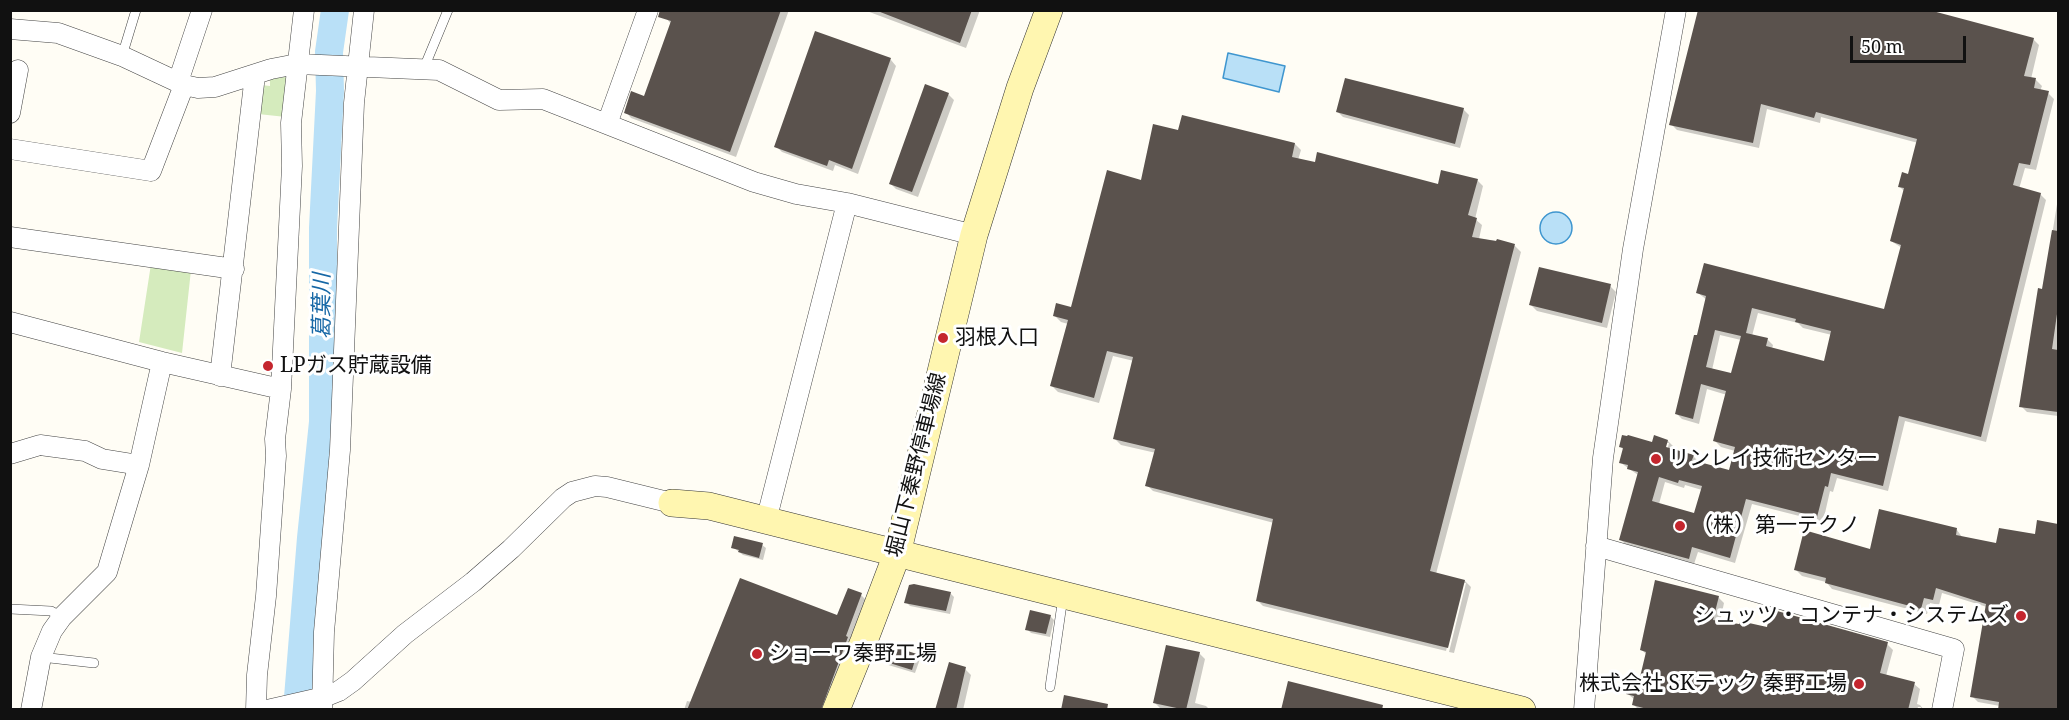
<!DOCTYPE html>
<html>
<head>
<meta charset="utf-8">
<style>
	body { margin:0 }
	#map { position:relative; width:2069px; height:720px; overflow:hidden; background:#fffdf5; font-family:"Noto Serif",serif }
	canvas { display:block }
	.frame { position:absolute; inset:0; border:12px solid #111; pointer-events:none }
	.scale { position:absolute; left:1850px; top:36px; width:116px; height:27px; box-sizing:border-box; border:3px solid #111; border-top:0; padding-left:8px; font-size:18px; line-height:21px; white-space:nowrap; color:#111; -webkit-text-stroke:4px #fff; paint-order:stroke }
</style>
</head>
<body>
<div id="map">
<canvas width="2069" height="720"></canvas>
<div class="frame"></div>
<div class="scale">50 m</div>
</div>
<script>
const ctx = document.querySelector('canvas').getContext('2d');
ctx.lineJoin = 'round';
function fillPath(path, color) {
  ctx.fillStyle = color;
  ctx.fill(path, 'evenodd');
}
function toPath(rows) {
  const path = new Path2D();
  for (const r of rows) {
    if (r.length === 3) {
      path.moveTo(r[0] + r[2], r[1]);
      path.arc(r[0], r[1], r[2], 0, 2 * Math.PI);
      continue;
    }
    path.moveTo(r[0], r[1]);
    for (let i = 2; i < r.length; i += 2) path.lineTo(r[i], r[i + 1]);
  }
  return path;
}
function trace(path, color, width, dash) {
  ctx.strokeStyle = color;
  ctx.lineWidth = width;
  ctx.lineCap = dash ? 'butt' : 'round';
  ctx.setLineDash(dash || []);
  ctx.stroke(path);
}
function drawText(font, color, halo, rows, align = 'center') {
  ctx.font = font + ' "Noto Serif","Noto Sans JP",serif';
  ctx.lineWidth = 6;
  ctx.setLineDash([]);
  ctx.textBaseline = 'middle';
  ctx.strokeStyle = halo;
  ctx.fillStyle = color;
  for (const [text, x, y, turn = 0] of rows) {
    ctx.save();
    ctx.translate(x, y);
    ctx.rotate((+turn || 0) * Math.PI / 180);
    ctx.textAlign = isNaN(turn) ? turn : align;
    if (halo) ctx.strokeText(text, 0, 0);
    ctx.fillText(text, 0, 0);
    ctx.restore();
  }
}
fillPath(toPath([
	[285,77,290,81,286,117,258,114,261,85,270,86,270,79],
	[151,264,191,270,182,353,139,342]
]), '#d5ebbd');
const water = toPath([
	[1228,53,1285,66,1279,92,1223,78,1228,53],
	[1556,228,16]
]);
fillPath(water, '#b9e0f7');
trace(water, '#3f96cf', 1.5);
fillPath(toPath([
	[669,10,789,10,736,157,631,118,626,112,645,98,671,24,666,18],
	[864,10,980,10,966,48],
	[816,33,891,60,896,66,858,174,835,165,833,171,782,152,776,146],
	[2033,39,2039,45,2031,79,2036,80,2042,86,2040,91,2048,93,2054,99,2036,170,2025,168,2019,189,2040,194,2046,200,1986,442,1905,421,1888,491,1837,478,1833,492,1830,491,1823,522,1752,504,1735,563,1698,552,1694,564,1626,545,1620,539,1638,475,1621,463,1624,450,1620,446,1668,441,1674,447,1673,450,1693,456,1699,462,1730,472,1735,451,1721,447,1715,441,1727,395,1707,389,1699,424,1682,419,1676,413,1707,300,1698,293,1885,311,1902,248,1891,241,1904,191,1899,186,1909,175,1918,143,1821,117,1820,123,1767,109,1759,148,1677,130,1671,124],
	[1758,313,1798,323,1803,328,1832,335,1825,363,1772,349,1773,345,1767,339,1752,336],
	[1720,335,1741,340,1732,375,1712,370],
	[1666,443,1669,443,1666,455,1663,454],
	[1665,482,1684,488,1685,485,1702,490,1696,515,1659,504],
	[948,94,954,100,918,197,896,189,890,183],
	[1463,109,1469,115,1460,148,1343,117,1338,112],
	[1183,117,1295,144,1301,150,1298,160,1439,185,1477,180,1483,186,1475,219,1482,225,1479,239,1498,241,1515,246,1521,252,1436,574,1465,581,1471,587,1454,653,1449,652,1466,583,1463,583,1446,651,1263,606,1257,600,1274,523,1153,491,1147,485,1156,453,1121,445,1115,439,1134,361,1113,356,1099,403,1058,392,1052,386,1068,324,1061,322,1055,316,1072,308,1142,182,1179,132],
	[2058,198,2058,416,2027,412,2021,406,2043,291],
	[1610,286,1616,292,1607,328,1537,311,1531,305],
	[264,361,271,363,271,373,263,371],
	[2038,522,2058,525,2058,710,1999,710,2000,706,1978,702,1972,696,1987,607,1942,593,1939,605,1930,603,1927,614,1832,589,1826,582,1802,576,1796,570,1957,530,1962,537,1997,545,2036,536],
	[762,545,766,548,763,560,743,555,733,547],
	[849,590,861,595,867,601,827,710,684,710,687,701,692,702,838,617],
	[950,593,954,597,950,614,910,606,906,602],
	[1718,597,1724,603,1720,622,1887,644,1893,650,1886,676,1914,684,1920,689,1917,704,1920,705,1924,710,1920,710,1921,707,1918,707,1917,710,1639,710,1634,705,1635,700,1628,694,1641,678,1647,655,1642,650],
	[1050,616,1054,620,1050,637,1031,633,1027,629],
	[1199,653,1205,659,1195,703,1206,706,1210,710,1161,709,1155,703],
	[916,655,920,659,915,673,885,664,882,660],
	[965,669,971,675,963,710,936,710]
]), '#0003');
trace(toPath([
	[297,710,311,538,323,422,323,228,330,91,329,52,335,10]
]), '#b9e0f7', 28);
fillPath(toPath([
	[660,10,781,10,730,152,624,113,631,91,644,96,671,21,658,17],
	[875,10,972,10,960,43],
	[1698,10,1929,10,2034,38,2024,76,2036,78,2034,88,2049,91,2030,165,2019,163,2013,185,2041,193,1981,437,1899,416,1883,486,1831,473,1828,487,1825,486,1817,517,1746,499,1730,558,1692,547,1689,559,1619,540,1638,472,1627,469,1628,465,1619,463,1623,448,1619,447,1622,435,1627,436,1628,435,1652,442,1654,435,1668,440,1666,447,1694,455,1692,460,1729,470,1735,447,1713,441,1726,391,1701,384,1693,419,1675,414,1694,335,1697,335,1706,296,1696,293,1704,263,1884,309,1901,245,1890,241,1904,188,1898,187,1902,172,1908,174,1917,139,1816,112,1814,118,1761,104,1753,143,1669,125],
	[1752,308,1796,319,1795,322,1831,331,1824,361,1766,346,1768,338,1746,333],
	[1715,330,1741,336,1731,373,1706,367],
	[1659,477,1678,483,1679,480,1702,486,1694,513,1652,501],
	[815,31,891,58,852,169,829,160,827,166,774,147],
	[1345,78,1464,108,1455,144,1336,112],
	[925,84,949,93,912,192,889,184],
	[1182,115,1295,143,1292,157,1315,162,1317,152,1438,184,1441,170,1478,179,1468,215,1477,218,1472,237,1496,241,1497,239,1515,244,1430,571,1465,580,1448,648,1256,601,1273,519,1145,486,1155,449,1113,439,1133,357,1107,351,1094,398,1050,386,1068,320,1053,316,1056,303,1071,307,1107,170,1141,180,1153,124,1178,130],
	[2052,230,2058,231,2058,307,2052,349,2058,350,2058,412,2019,407,2038,288,2042,289],
	[1539,267,1611,284,1602,323,1529,305],
	[1879,509,1957,528,1956,535,1996,543,1999,528,2035,534,2037,520,2058,524,2058,710,1998,710,1999,702,1970,697,1986,604,1936,588,1933,600,1924,598,1921,609,1825,583,1826,578,1794,570,1804,530,1870,549],
	[734,536,763,543,759,558,738,552,739,550,731,548],
	[740,578,837,615,848,588,862,593,846,636,848,637,821,710,687,710],
	[1655,580,1719,596,1713,620,1739,624,1740,621,1767,627,1770,609,1888,642,1880,673,1915,682,1908,710,1651,710,1632,705,1634,696,1626,694,1631,675,1640,677,1646,652,1640,650],
	[914,584,951,592,946,611,904,603,909,585],
	[1030,610,1051,615,1046,634,1025,630],
	[885,644,917,654,912,670,880,660],
	[1166,645,1200,652,1186,710,1153,703],
	[949,662,966,667,956,710,935,710],
	[1288,681,1383,705,1382,710,1281,710],
	[1064,695,1108,704,1107,710,1061,710]
]), '#5a524d');
const lane = toPath([
	[122,56,136,10],
	[424,68,448,10],
	[10,609,51,611,62,617],
	[41,657,94,663],
	[1050,687,1063,597]
]);
const street = toPath([
	[10,29,58,33,122,56,184,85,198,88,215,87,271,69,297,64,439,70,499,100,543,99,754,182,796,194,847,203,974,235],
	[178,82,202,10],
	[10,113,18,70],
	[607,124,648,10],
	[10,149,151,171,184,85],
	[10,237,234,269],
	[10,322,162,362,281,389],
	[220,376,255,75],
	[10,454,40,445,85,451,102,459,139,465],
	[766,521,847,203],
	[1596,546,1954,649,1942,710],
	[31,710,41,657,52,631,62,617,107,572,139,465,162,362],
	[256,710,257,675,266,596,276,456,275,439,281,389,292,166,291,123,304,10],
	[267,710,324,697,339,691,353,681,405,634,473,582,511,549,563,498,572,492,595,486,607,487,672,503],
	[322,710,324,632,340,450,354,103,364,10],
	[1584,710,1603,458,1633,249,1676,10]
]);
const secondary = toPath([
	[672,503,709,506,1522,710],
	[836,710,864,641,897,554,974,235,1020,88,1049,10]
]);
trace(lane, '#444', 10);
trace(street, '#444', 21);
trace(secondary, '#333', 28);
trace(lane, '#fff', 9);
trace(street, '#fff', 20);
trace(secondary, '#fff6b0', 27);
for (const [x, y, r, color] of [
	[943,338,6,"#c4262e"],
	[268,366,6,"#c4262e"],
	[1656,459,6,"#c4262e"],
	[1680,526,6,"#c4262e"],
	[2021,616,6,"#c4262e"],
	[757,654,6,"#c4262e"],
	[1859,684,6,"#c4262e"]
]) {
  const dot = new Path2D();
  dot.arc(x, y, r, 0, 2 * Math.PI);
  ctx.fillStyle = color;
  ctx.fill(dot);
  trace(dot, '#fff', 2);
}
drawText('21px', '#111', '#fff', [
	["羽根入口",955,338],
	["LPガス貯蔵設備",280,366],
	["リンレイ技術センター",1668,459],
	["（株）第一テクノ",1692,526],
	["シュッツ・コンテナ・システムズ",2009,616,"right"],
	["ショーワ秦野工場",769,654],
	["株式会社 SKテック 秦野工場",1847,684,"right"]
], 'left');
drawText('21px', '#111', '#fff', [
	["堀山下秦野停車場線",917,465,-76]
]);
drawText('italic 22px', '#1768a6', '#fff', [
	["葛葉川",323,306,-90]
]);
</script>
</body>
</html>
